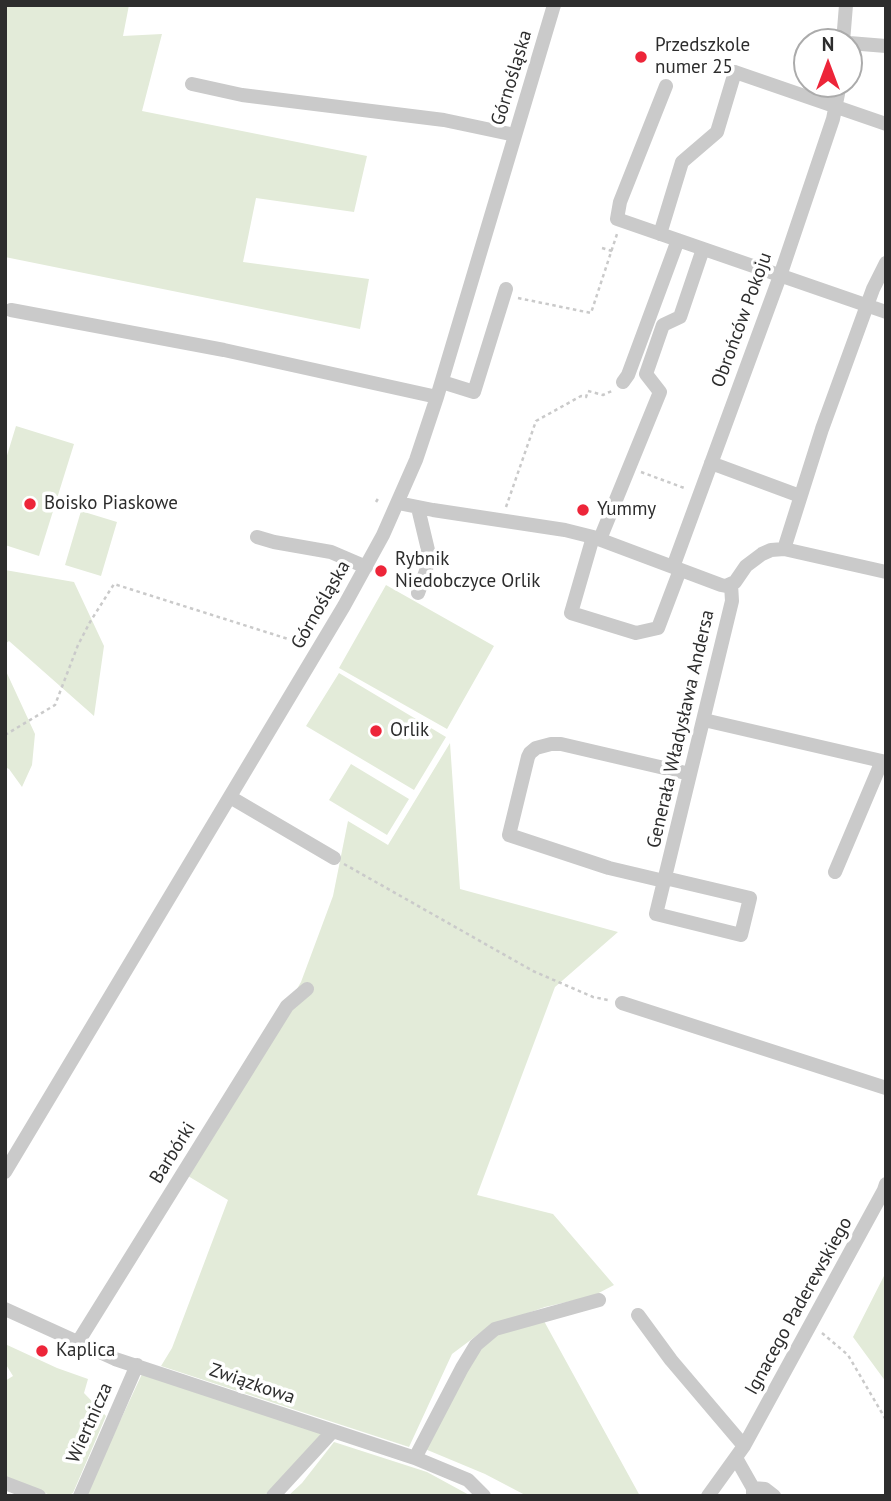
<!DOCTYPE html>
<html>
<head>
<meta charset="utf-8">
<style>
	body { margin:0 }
	#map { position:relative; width:891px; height:1501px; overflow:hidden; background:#fff; font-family:"PT Sans",sans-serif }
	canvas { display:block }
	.frame { position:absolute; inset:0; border:7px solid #2d2d2d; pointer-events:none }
	.north { position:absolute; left:793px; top:28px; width:70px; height:70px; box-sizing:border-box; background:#fff; border:2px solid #ababab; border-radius:50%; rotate:0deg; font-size:19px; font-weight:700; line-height:28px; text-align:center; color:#2d2d2d }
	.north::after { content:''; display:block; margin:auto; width:24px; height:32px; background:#ed2539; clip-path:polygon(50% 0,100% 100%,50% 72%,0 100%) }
</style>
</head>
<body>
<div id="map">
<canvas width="891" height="1501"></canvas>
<div class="frame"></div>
<div class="north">N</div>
</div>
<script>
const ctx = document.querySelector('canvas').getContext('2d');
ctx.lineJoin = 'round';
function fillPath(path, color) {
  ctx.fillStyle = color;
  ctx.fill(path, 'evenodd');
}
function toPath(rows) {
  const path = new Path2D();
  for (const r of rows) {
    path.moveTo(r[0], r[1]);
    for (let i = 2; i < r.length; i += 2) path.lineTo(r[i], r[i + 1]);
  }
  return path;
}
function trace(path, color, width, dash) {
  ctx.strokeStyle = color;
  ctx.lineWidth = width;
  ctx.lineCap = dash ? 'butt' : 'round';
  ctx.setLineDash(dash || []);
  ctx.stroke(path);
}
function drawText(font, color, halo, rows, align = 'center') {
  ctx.font = font + ' "PT Sans",sans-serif';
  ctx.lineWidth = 7;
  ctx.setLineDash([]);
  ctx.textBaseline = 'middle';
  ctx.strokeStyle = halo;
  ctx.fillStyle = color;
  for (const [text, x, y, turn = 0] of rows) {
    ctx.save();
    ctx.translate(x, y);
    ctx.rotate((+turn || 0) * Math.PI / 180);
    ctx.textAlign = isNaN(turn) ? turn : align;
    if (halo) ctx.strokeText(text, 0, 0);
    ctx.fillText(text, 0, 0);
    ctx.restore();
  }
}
fillPath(toPath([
	[5,5,129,5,123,36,162,34,142,111,367,156,354,212,256,198,243,262,369,279,360,329,5,257],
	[16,426,74,444,39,556,5,545,5,462],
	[81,511,117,522,101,576,65,565],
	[5,570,74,582,104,646,94,716,9,641,5,644],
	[386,585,494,646,447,729,339,668],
	[5,669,35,734,32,765,22,787,9,769,5,767],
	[339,673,446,737,414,790,306,726],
	[450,743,460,889,618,932,555,987,477,1195,553,1214,614,1285,593,1296,545,1307,488,1327,452,1354,409,1447,161,1366,172,1348,228,1200,188,1176,301,982,333,896,348,821,388,845],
	[351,764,409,799,387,835,329,800],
	[886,1272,886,1382,853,1337],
	[544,1321,640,1496,527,1496,485,1474,425,1449,486,1337],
	[5,1344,57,1368,88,1379,84,1393,106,1416,73,1493,67,1496,54,1496,5,1480,5,1381,13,1376,5,1363],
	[142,1374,324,1434,268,1493,260,1496,85,1496],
	[334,1442,427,1472,471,1496,288,1496,302,1483]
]), '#e3ebd9');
trace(toPath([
	[602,248,612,251],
	[518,298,591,313,617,234],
	[641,472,687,489],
	[376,502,379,497],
	[506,507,536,421,581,396,586,397,588,391,603,395,614,390],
	[5,735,55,705,78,645,90,622,114,584,304,644],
	[344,864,533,971,593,997,608,1000],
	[822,1333,848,1355,886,1420]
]), '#cacaca', 2.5, [3.5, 3.5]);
trace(toPath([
	[843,42,846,5],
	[849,43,886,46],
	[192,84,242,95,444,120,515,135],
	[666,86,620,202,617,219,886,312],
	[660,234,682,162,717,132,735,72,886,124],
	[11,310,224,350,437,397],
	[442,382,474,392,506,289],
	[623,382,628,375,678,240],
	[711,463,800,496],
	[398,503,433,510,565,530,593,537,721,585,726,586,735,582,746,566,762,554,771,550,784,549,886,572],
	[418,508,428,550,426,571,418,593],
	[257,537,274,542,331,552,366,567],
	[593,537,571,613,636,633,658,628,680,570],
	[600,539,660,392,646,374,663,325,680,317,703,249],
	[784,549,822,429,873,289,886,263],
	[673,567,780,276,833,119,840,84],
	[704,720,886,762],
	[230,797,334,858],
	[835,872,882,761],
	[665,878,750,898,741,935,656,914,732,601,731,584],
	[664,881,609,868,509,835,528,757,530,753,536,748,551,744,561,744,690,774],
	[622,1003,886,1088],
	[5,1172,344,606,383,535,416,460,437,397,554,5],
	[5,1309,115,1359,415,1458,468,1480,484,1496],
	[638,1315,671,1360,744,1446],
	[78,1342,287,1006,307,989],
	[415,1458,462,1368,476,1345,495,1329,599,1300],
	[736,1458,753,1488,753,1496],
	[5,1483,39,1496],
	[753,1488,765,1489,774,1496],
	[80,1496,137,1365],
	[273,1496,332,1432],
	[708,1496,744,1446,884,1190,886,1184]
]), '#cacaca', 14);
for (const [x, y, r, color] of [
	[641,57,7,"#ed2539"],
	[30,504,7,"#ed2539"],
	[583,510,7,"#ed2539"],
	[381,571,7,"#ed2539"],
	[376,731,7,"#ed2539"],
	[42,1351,7,"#ed2539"]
]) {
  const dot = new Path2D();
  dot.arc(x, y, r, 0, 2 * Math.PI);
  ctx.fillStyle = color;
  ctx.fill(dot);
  trace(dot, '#fff', 2.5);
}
drawText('19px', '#2d2d2d', '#fff', [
	["Przedszkole",655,46],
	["numer 25",655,68],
	["Boisko Piaskowe",44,504],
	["Yummy",597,510],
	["Rybnik",395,560],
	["Niedobczyce Orlik",395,582],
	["Orlik",390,731],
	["Kaplica",56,1351]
], 'left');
drawText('19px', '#2d2d2d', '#fff', [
	["Górnośląska",512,78,-73],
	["Obrońców Pokoju",742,320,-70],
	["Górnośląska",321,605,-60],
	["Generała Władysława Andersa",681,729,-77],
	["Barbórki",173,1153,-58],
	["Ignacego Paderewskiego",799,1306,-61],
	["Związkowa",252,1384,19],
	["Wiertnicza",90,1423,-66]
]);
</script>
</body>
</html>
